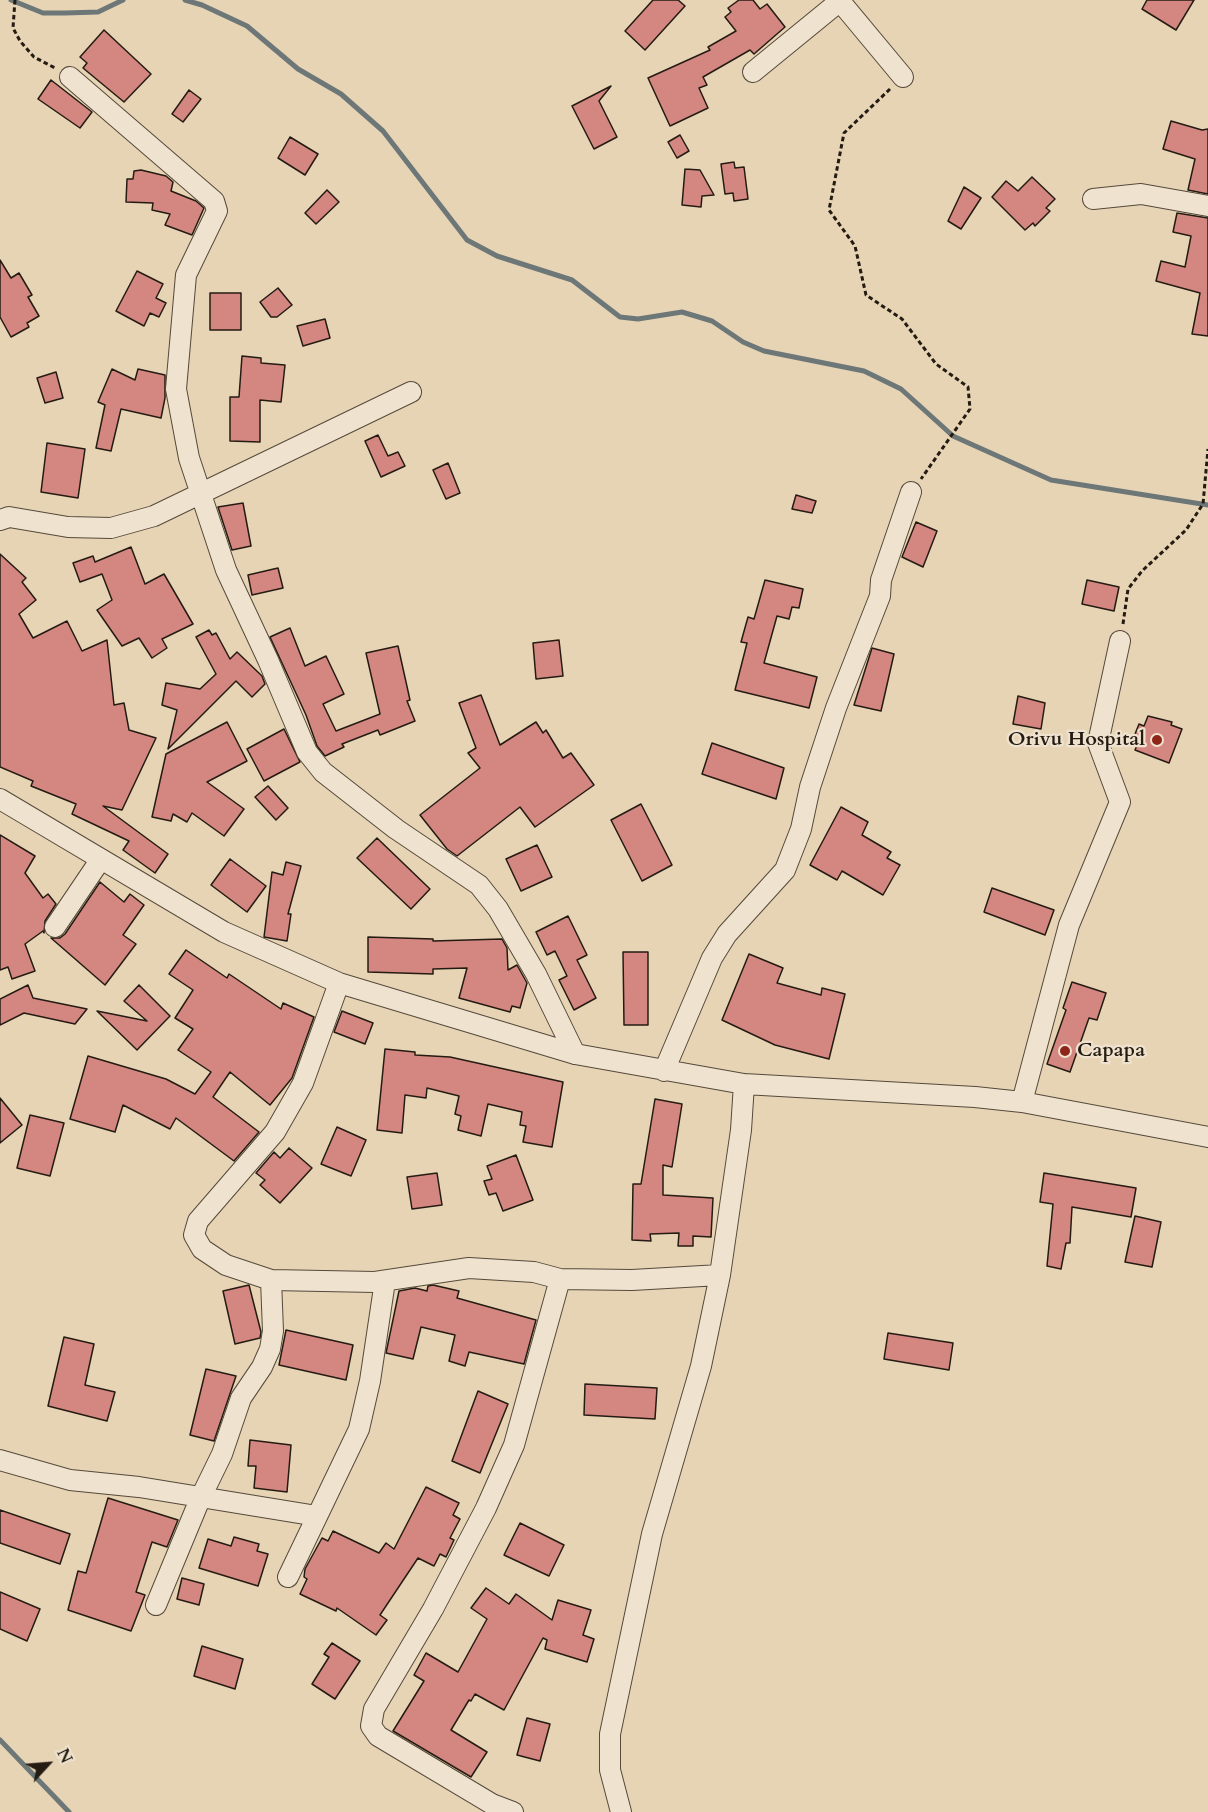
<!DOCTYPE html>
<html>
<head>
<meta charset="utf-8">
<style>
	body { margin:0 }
	#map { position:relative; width:1208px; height:1812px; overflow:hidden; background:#e7d4b5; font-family:Cardo,serif }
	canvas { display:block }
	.north { position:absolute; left:18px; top:1734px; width:60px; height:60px; -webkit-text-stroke:4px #efe3cf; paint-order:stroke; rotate:64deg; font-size:16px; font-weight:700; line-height:24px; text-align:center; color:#241b12 }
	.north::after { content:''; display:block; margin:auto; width:21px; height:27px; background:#241b12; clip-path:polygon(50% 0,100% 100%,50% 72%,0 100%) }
</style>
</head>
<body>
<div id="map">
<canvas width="1208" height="1812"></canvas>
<div class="north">N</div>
</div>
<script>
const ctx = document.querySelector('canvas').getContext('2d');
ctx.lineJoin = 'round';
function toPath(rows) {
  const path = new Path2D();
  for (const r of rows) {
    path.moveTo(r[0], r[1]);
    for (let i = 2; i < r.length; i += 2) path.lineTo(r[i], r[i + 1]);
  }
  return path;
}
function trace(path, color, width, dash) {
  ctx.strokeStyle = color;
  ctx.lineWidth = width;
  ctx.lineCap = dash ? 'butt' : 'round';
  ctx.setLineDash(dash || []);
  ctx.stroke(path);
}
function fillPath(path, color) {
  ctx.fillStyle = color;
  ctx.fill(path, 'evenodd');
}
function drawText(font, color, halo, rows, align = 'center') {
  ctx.font = font + ' Cardo,serif';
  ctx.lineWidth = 4.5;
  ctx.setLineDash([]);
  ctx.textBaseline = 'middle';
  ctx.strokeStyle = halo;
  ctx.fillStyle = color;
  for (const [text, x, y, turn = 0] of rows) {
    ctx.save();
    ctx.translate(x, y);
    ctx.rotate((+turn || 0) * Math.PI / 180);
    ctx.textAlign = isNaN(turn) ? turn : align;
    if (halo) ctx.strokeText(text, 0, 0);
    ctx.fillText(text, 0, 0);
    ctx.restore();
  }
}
trace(toPath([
	[11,0,43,13,65,13,98,12,123,0],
	[185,0,202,5,247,26,298,69,341,94,383,131,467,240,497,256,572,280,620,317,638,319,682,312,712,321,743,342,764,351,864,371,901,389,953,436,1051,480,1208,505],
	[0,1740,69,1812]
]), '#6d7777', 5);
const building = toPath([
	[653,0,678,0,685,6,645,50,625,31,653,0],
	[739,0,753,0,760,9,767,4,785,27,754,54,750,50,703,77,707,85,699,88,708,108,670,126,648,78,710,50,708,47,736,31,725,17,731,12,728,8,739,0],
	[1147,0,1194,0,1176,30,1142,9,1147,0],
	[104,30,151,74,124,102,83,68,87,63,80,57,104,30],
	[51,80,92,112,80,128,38,99,51,80],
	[611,86,599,101,617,137,594,149,572,106,611,86],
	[189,90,201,99,183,122,172,114,189,90],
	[1171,121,1202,130,1208,129,1208,194,1188,190,1195,159,1163,149,1171,121],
	[680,135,689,151,677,158,668,142,680,135],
	[290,137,318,154,305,175,278,158,290,137],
	[734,162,735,168,744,167,748,199,734,201,733,193,725,194,721,164,734,162],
	[685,169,700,170,714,195,702,196,701,207,682,205,685,169],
	[141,170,166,176,173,182,171,191,196,201,204,208,192,235,165,225,170,214,152,210,153,203,126,202,127,179,133,179,134,171,141,170],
	[1032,177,1055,199,1046,208,1050,211,1035,226,1033,223,1025,230,992,197,1006,181,1018,191,1032,177],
	[964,187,981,198,961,229,948,221,964,187],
	[327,190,339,202,316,224,305,213,327,190],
	[1177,213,1208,218,1208,336,1192,334,1200,293,1156,281,1161,261,1185,267,1191,236,1173,232,1177,213],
	[0,260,11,278,19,273,32,295,28,297,39,316,27,323,29,327,11,337,0,317,0,260],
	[137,271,163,284,156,298,166,303,159,317,150,313,144,326,116,311,137,271],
	[278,288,292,305,277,317,271,317,260,302,278,288],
	[210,293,241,293,241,330,210,330,210,293],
	[325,319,330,338,303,346,297,326,325,319],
	[242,356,261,358,261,363,285,365,281,402,260,400,260,442,230,441,230,397,239,397,242,356],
	[112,369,135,380,138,369,165,375,165,398,161,418,121,409,111,451,96,448,105,405,98,402,112,369],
	[56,372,63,398,45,403,37,378,56,372],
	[378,435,388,456,398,452,405,466,381,477,365,441,378,435],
	[47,443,85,449,78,498,41,492,47,443],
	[448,463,460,493,446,499,433,470,448,463],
	[796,495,816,501,812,513,792,509,796,495],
	[243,503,251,546,232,550,218,507,243,503],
	[916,522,937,531,923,567,902,557,916,522],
	[131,547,145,584,164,574,193,624,162,639,167,648,152,658,139,638,122,646,97,610,112,600,102,574,80,582,73,563,93,556,95,562,131,547],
	[0,554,26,578,22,582,36,600,19,614,33,638,67,621,82,651,107,640,114,705,124,703,129,730,156,738,122,810,103,806,168,854,155,873,123,850,129,841,72,814,76,804,31,786,33,781,0,767,0,554],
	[278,568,283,588,252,595,248,575,278,568],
	[765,580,803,589,799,608,792,607,789,619,777,616,764,663,817,677,809,708,735,690,747,643,741,642,748,617,754,619,765,580],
	[1087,580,1119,587,1114,611,1082,604,1087,580],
	[290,628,305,666,326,656,344,694,323,704,336,731,380,714,366,653,398,646,410,700,407,701,415,721,380,735,378,730,342,744,344,747,325,756,317,746,306,715,270,637,290,628],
	[209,630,212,635,216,633,230,659,237,652,262,676,265,684,252,697,236,681,168,749,177,710,162,705,166,683,200,689,216,674,196,637,209,630],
	[559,640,563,676,536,679,533,643,559,640],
	[872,648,894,654,881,711,854,705,872,648],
	[481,695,500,745,536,722,543,733,546,730,563,758,571,753,594,785,535,827,520,807,457,856,447,849,420,815,480,768,468,753,476,748,459,703,481,695],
	[1018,696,1045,703,1041,729,1013,724,1018,696],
	[1148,716,1172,722,1171,725,1182,729,1169,763,1135,750,1139,741,1133,739,1139,724,1144,726,1148,716],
	[227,722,247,761,207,782,244,809,224,836,192,813,187,822,173,814,171,821,152,817,166,754,227,722],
	[284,729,300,762,264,781,247,749,284,729],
	[712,743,784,768,776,799,702,774,712,743],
	[268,786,288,808,276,820,255,797,268,786],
	[641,804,672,865,642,881,611,820,641,804],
	[841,807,868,822,862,835,891,852,887,858,900,865,883,895,842,871,837,880,810,865,841,807],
	[0,835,35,856,25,873,43,898,48,894,56,904,45,921,44,933,43,931,25,944,35,971,12,979,8,967,0,970,0,835],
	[377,838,430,889,411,909,357,858,377,838],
	[537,845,552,877,521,891,506,859,537,845],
	[230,859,266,886,247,912,211,885,230,859],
	[286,862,301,866,288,914,291,914,287,941,264,937,272,872,283,875,286,862],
	[100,882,124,902,130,894,144,905,123,935,136,944,105,985,51,938,60,938,65,934,100,882],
	[992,888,1054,910,1045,935,984,912,992,888],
	[568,916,587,955,577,960,596,998,574,1010,559,980,567,976,555,951,547,955,536,932,568,916],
	[368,937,433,939,433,941,502,939,507,948,508,970,517,965,527,983,520,1008,512,1006,510,1012,459,998,467,968,433,969,433,974,368,972,368,937],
	[186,950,227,978,229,974,281,1009,283,1003,314,1017,292,1078,270,1105,230,1072,213,1097,259,1132,234,1161,176,1118,170,1129,123,1105,115,1132,70,1119,88,1056,166,1079,195,1094,211,1072,178,1050,193,1029,175,1018,193,990,169,974,186,950],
	[623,952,648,952,648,1025,624,1025,623,952],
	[749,954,783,968,777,983,821,995,822,988,845,994,829,1059,775,1045,722,1020,749,954],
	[1072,982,1106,993,1097,1020,1089,1018,1070,1072,1047,1064,1066,1010,1063,1008,1072,982],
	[28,985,33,998,87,1009,75,1024,24,1013,0,1025,0,999,28,985],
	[139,985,170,1016,137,1050,97,1011,147,1021,124,1001,139,985],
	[342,1011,373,1023,365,1044,334,1032,342,1011],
	[385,1049,415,1052,415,1055,450,1057,563,1082,552,1147,523,1142,526,1126,520,1125,522,1112,488,1104,481,1136,458,1130,461,1116,455,1114,459,1096,427,1088,426,1098,405,1095,402,1133,377,1130,385,1049],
	[0,1098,22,1125,0,1143,0,1098],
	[655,1099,682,1104,672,1167,663,1165,663,1195,713,1198,711,1237,693,1236,693,1246,678,1246,679,1233,650,1234,651,1241,632,1240,633,1184,641,1184,655,1099],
	[30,1115,64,1123,50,1176,17,1168,30,1115],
	[337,1127,366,1140,351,1176,321,1164,337,1127],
	[289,1148,312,1168,280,1203,260,1185,265,1180,256,1173,274,1152,280,1158,289,1148],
	[516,1155,533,1200,503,1211,496,1193,489,1195,484,1181,492,1179,487,1166,516,1155],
	[437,1173,442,1205,412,1209,407,1177,437,1173],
	[1044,1173,1136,1188,1131,1217,1072,1207,1070,1243,1066,1243,1061,1269,1047,1266,1053,1204,1040,1202,1044,1173],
	[1135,1216,1161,1222,1152,1267,1125,1262,1135,1216],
	[249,1285,261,1332,260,1338,235,1344,223,1291,249,1285],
	[433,1285,459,1291,457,1298,536,1320,524,1364,469,1352,465,1366,449,1361,455,1335,421,1327,413,1359,386,1353,399,1291,415,1288,427,1291,428,1286,433,1285],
	[286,1330,353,1345,346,1380,279,1365,286,1330],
	[888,1333,953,1343,949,1370,884,1359,888,1333],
	[64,1337,94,1344,85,1385,115,1392,107,1421,48,1406,64,1337],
	[206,1369,236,1376,214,1441,190,1435,206,1369],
	[585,1384,657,1388,655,1419,584,1415,585,1384],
	[478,1391,508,1404,480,1473,452,1461,478,1391],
	[250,1440,291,1445,287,1492,254,1488,256,1466,248,1466,250,1440],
	[426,1487,459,1503,453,1515,460,1519,450,1538,454,1540,446,1557,440,1554,434,1566,418,1558,380,1615,387,1620,376,1635,337,1608,336,1611,300,1594,307,1579,304,1577,305,1569,322,1538,328,1541,333,1531,379,1553,386,1543,394,1549,426,1487],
	[108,1498,178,1520,167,1547,152,1542,136,1592,145,1595,131,1631,68,1610,78,1571,86,1573,108,1498],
	[0,1510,70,1534,60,1564,0,1543,0,1510],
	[520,1523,564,1545,549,1576,504,1555,520,1523],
	[234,1537,259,1544,257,1551,268,1554,258,1586,199,1568,208,1539,231,1546,234,1537],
	[182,1578,204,1584,199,1605,177,1599,182,1578],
	[486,1588,509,1604,516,1594,552,1620,558,1600,591,1610,583,1635,594,1639,587,1662,545,1649,547,1640,543,1638,504,1710,475,1694,471,1701,469,1700,451,1730,487,1752,471,1777,393,1731,424,1681,414,1675,426,1653,458,1672,487,1619,471,1608,486,1588],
	[0,1592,40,1609,27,1641,0,1629,0,1592],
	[332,1643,360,1661,335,1699,312,1684,329,1657,324,1654,332,1643],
	[202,1646,243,1659,235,1689,194,1676,202,1646],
	[527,1718,550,1724,540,1761,517,1755,527,1718]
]);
fillPath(building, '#d48780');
trace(building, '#241b12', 1.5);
const minor = toPath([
	[839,0,903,77],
	[753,72,840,1],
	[70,77,214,201,217,211,186,275,176,389,189,458,226,570,268,660,307,752,323,772,396,829,479,885,498,909,536,974,575,1054],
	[1093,199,1141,194,1208,206],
	[0,520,9,517,68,527,111,528,154,516,411,392],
	[0,799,224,932,339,983,575,1054,744,1084,975,1097,1022,1102,1208,1137],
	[55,927,101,859],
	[339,983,303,1083,275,1132,198,1221,194,1235,202,1249,226,1265,271,1280,375,1282,469,1268,534,1272,560,1279,632,1280,720,1275],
	[664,1071,712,958,727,934,785,870,801,829,810,787,836,708,880,596,881,580,911,492],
	[1022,1102,1069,925,1120,802,1098,743,1120,641],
	[0,1460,70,1480,139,1487,317,1516],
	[288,1577,359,1429,370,1381,385,1281],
	[156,1605,200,1499,222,1454,241,1398,262,1367,270,1349,273,1331,271,1280],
	[513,1812,492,1804,378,1736,371,1726,374,1709,433,1609,486,1508,514,1445,560,1279],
	[621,1812,610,1770,610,1734,652,1534,701,1366,720,1275,741,1130,744,1084]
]);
trace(minor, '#55493b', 22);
trace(toPath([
	[15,0,13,28,20,41,34,57,55,68],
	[890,89,844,133,829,210,855,246,866,295,902,319,936,364,968,387,970,409,921,479],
	[1123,624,1128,589,1142,571,1186,530,1203,504,1208,449]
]), '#241b12', 3, [4.5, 3]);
trace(minor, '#efe3cf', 20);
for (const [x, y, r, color] of [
	[1157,740,6,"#8f2418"],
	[1065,1051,6,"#8f2418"]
]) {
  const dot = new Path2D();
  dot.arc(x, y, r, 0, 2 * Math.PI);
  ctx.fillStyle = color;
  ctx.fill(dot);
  trace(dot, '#efe3cf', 2);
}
drawText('bold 20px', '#241b12', '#efe3cf', [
	["Orivu Hospital",1145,740],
	["Capapa",1077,1051,"left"]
], 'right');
</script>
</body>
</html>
